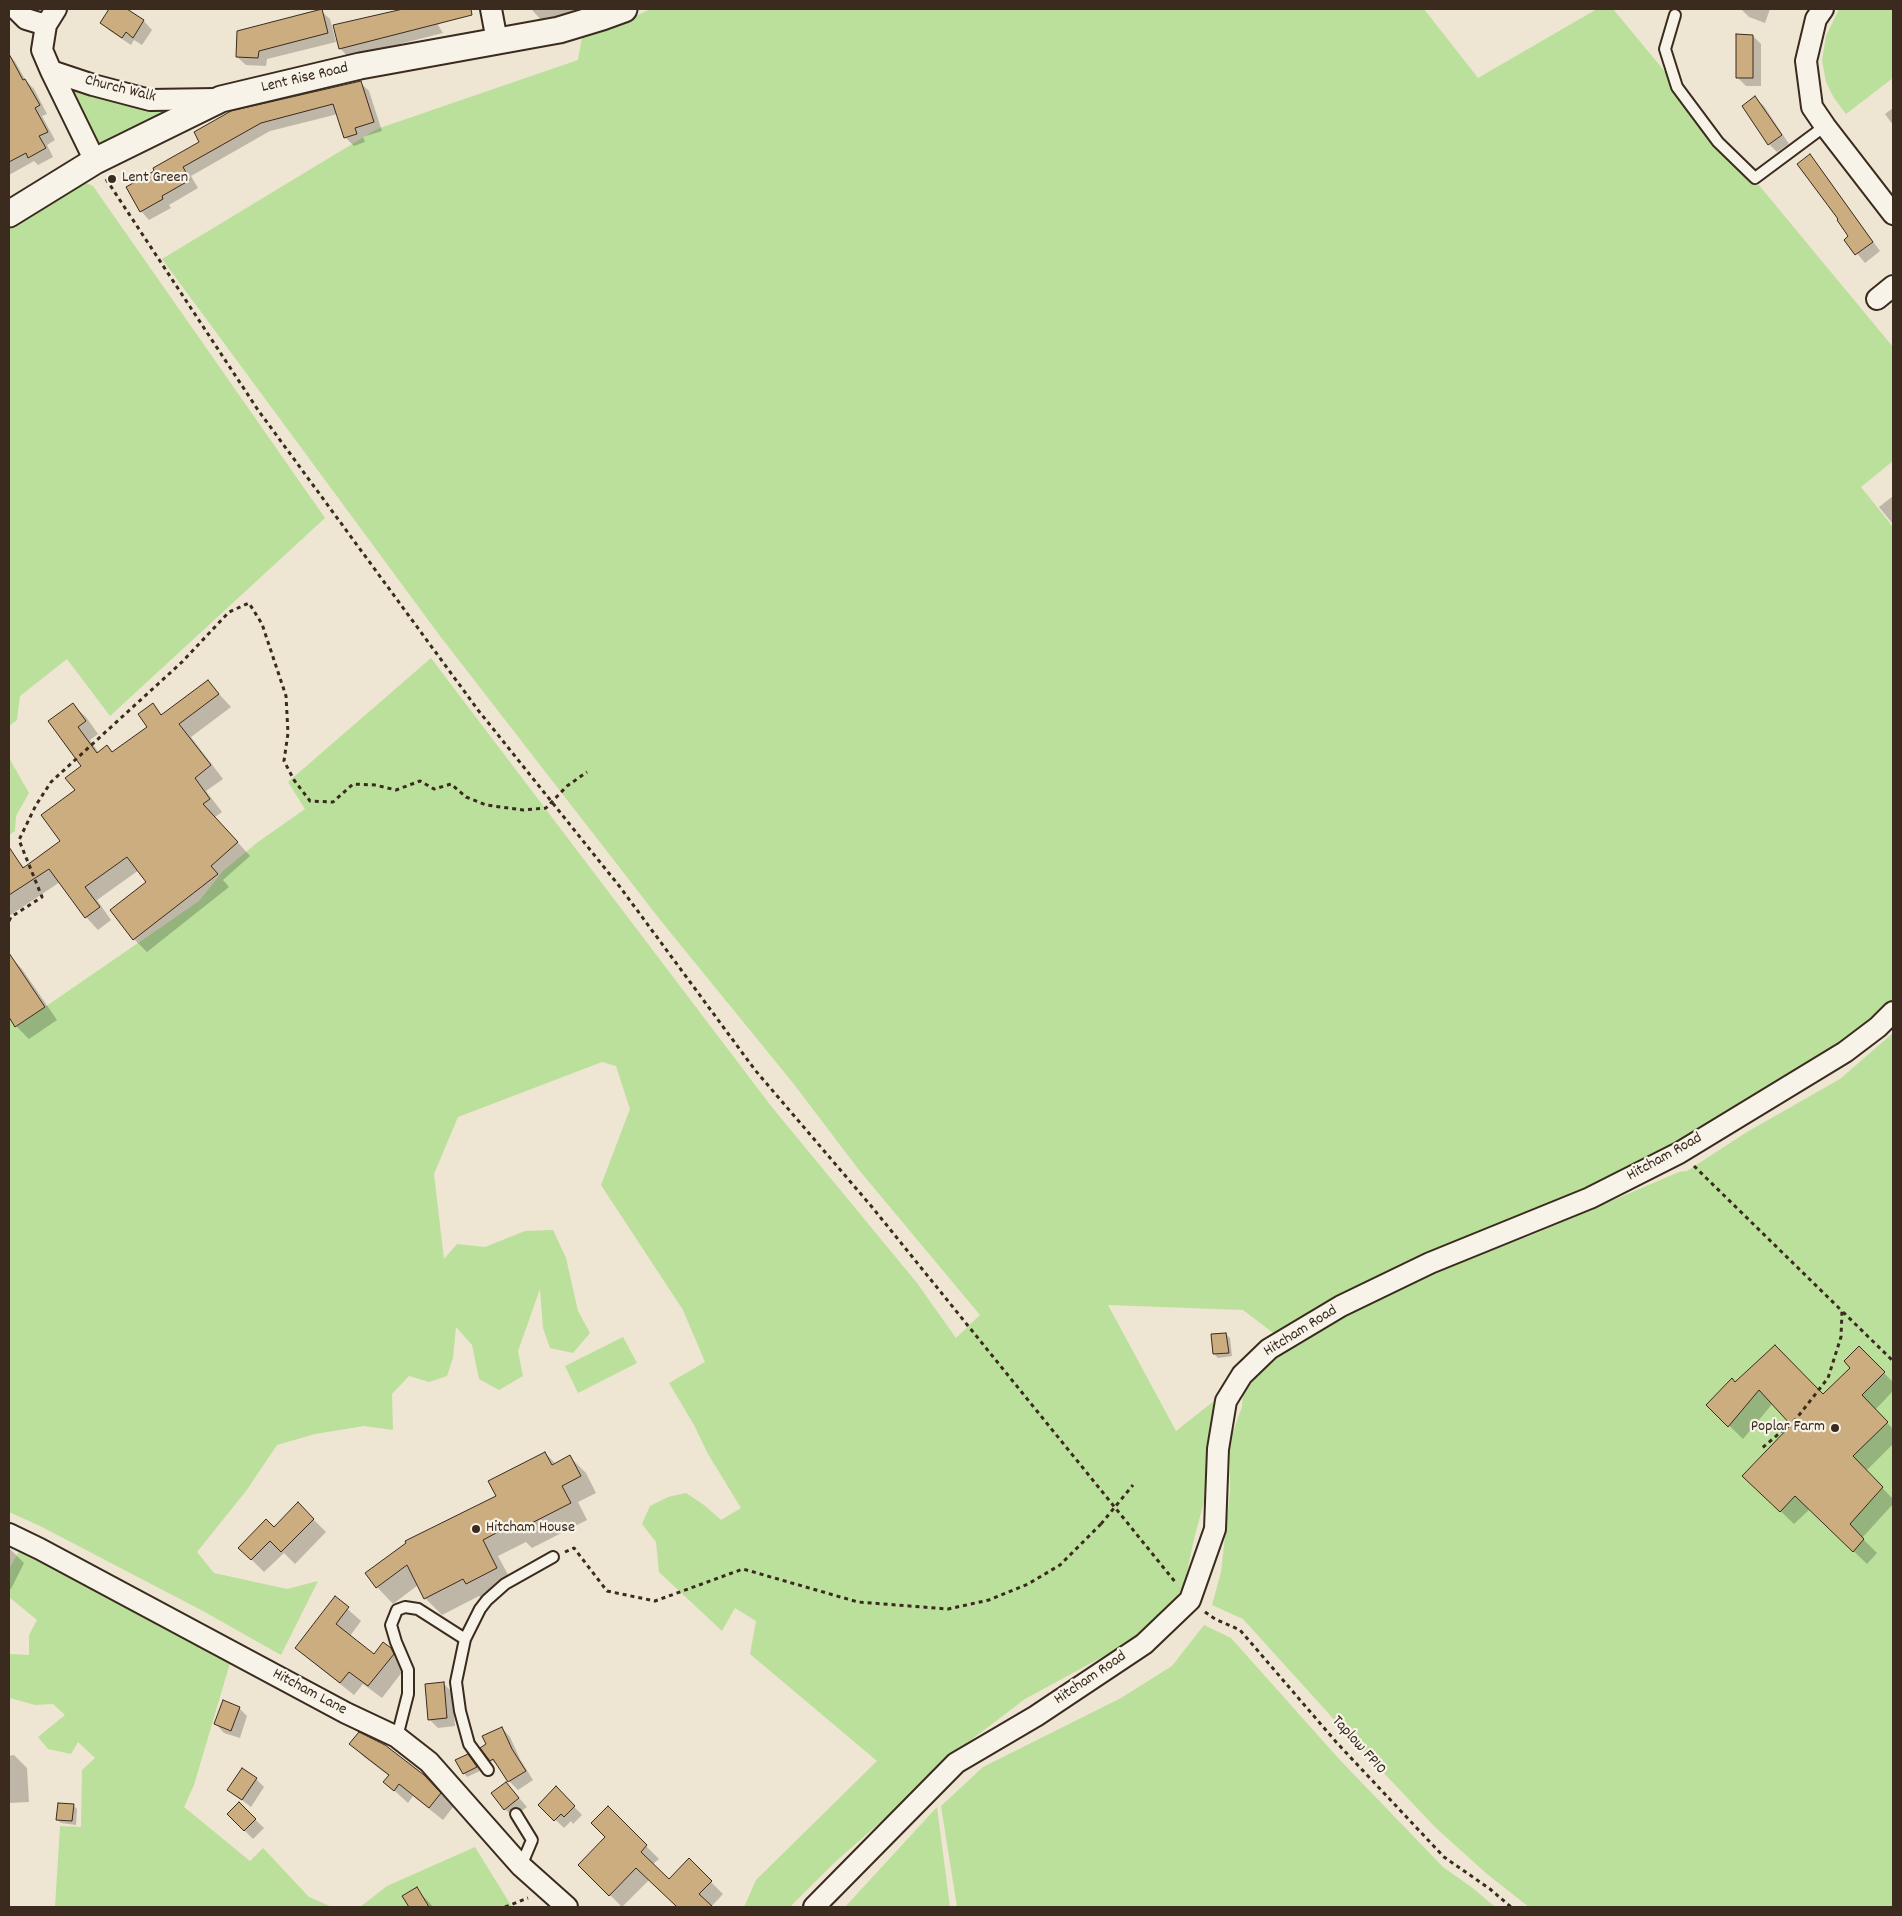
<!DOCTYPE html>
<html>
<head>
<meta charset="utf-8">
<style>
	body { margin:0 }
	#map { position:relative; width:1902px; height:1916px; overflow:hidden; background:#eee5d3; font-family:Dekko,sans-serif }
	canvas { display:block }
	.frame { position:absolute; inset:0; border:10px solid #3b2a1e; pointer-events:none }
</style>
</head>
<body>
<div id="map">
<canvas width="1902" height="1916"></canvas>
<div class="frame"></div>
</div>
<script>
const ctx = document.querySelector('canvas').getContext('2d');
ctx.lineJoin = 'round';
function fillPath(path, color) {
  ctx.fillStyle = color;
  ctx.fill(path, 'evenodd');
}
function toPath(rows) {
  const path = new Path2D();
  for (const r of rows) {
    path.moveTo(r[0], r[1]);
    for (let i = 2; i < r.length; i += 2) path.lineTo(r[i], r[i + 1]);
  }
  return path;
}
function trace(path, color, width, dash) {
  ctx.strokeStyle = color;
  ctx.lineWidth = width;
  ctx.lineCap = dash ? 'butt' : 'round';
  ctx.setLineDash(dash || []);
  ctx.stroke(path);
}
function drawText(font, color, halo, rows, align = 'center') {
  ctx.font = font + ' Dekko,sans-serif';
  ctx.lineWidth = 4.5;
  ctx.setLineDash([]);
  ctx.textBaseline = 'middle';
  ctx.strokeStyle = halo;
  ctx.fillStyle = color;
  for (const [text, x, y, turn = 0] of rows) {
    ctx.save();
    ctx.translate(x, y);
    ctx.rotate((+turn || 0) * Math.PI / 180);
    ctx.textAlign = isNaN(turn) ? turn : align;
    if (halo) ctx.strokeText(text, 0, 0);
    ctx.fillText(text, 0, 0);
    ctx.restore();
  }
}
fillPath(toPath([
	[650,9,1424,9,1478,78,1597,9,1613,9,1893,347,1893,461,1861,487,1893,527,1893,999,1867,1025,1795,1078,1584,1194,1276,1335,1243,1310,1108,1305,1176,1431,1219,1397,1215,1440,1205,1498,1194,1539,1185,1581,1175,1602,1137,1638,1025,1699,946,1759,892,1812,834,1863,790,1907,744,1907,756,1880,877,1761,750,1654,756,1621,735,1608,722,1631,659,1572,656,1542,642,1524,650,1506,668,1497,686,1493,704,1505,721,1520,741,1508,708,1454,694,1425,669,1383,705,1362,683,1310,601,1185,630,1109,616,1066,602,1062,458,1117,434,1174,444,1259,457,1244,485,1247,525,1231,553,1230,566,1258,578,1311,590,1333,573,1353,550,1348,543,1328,540,1289,518,1351,523,1376,499,1390,479,1379,472,1345,456,1327,453,1358,447,1376,429,1382,409,1376,392,1394,393,1430,364,1426,315,1434,277,1445,246,1491,197,1552,214,1573,287,1589,318,1581,281,1655,203,1611,40,1526,9,1512,9,1017,16,1027,199,901,223,871,258,842,305,809,288,782,431,658,771,1106,917,1283,956,1338,980,1315,859,1170,793,1083,661,921,440,636,162,259,377,129,578,60,582,37,624,22],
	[1839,9,1893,9,1893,78,1846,114,1834,98,1826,82,1822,60,1826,36],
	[64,74,174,105,98,150],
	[86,183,93,186,325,518,110,716,67,659,20,696,17,720,9,726,9,229],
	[9,758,29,793,16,816,15,831,9,835],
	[1893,1033,1893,1907,1529,1907,1487,1874,1436,1828,1359,1747,1243,1619,1212,1605,1221,1572,1226,1527,1230,1492,1230,1440,1242,1407,1243,1389,1268,1363,1326,1323,1429,1273,1532,1235,1679,1172,1687,1171,1747,1132,1840,1079],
	[623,1337,637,1363,578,1393,565,1366],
	[19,1551,230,1663,194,1785,184,1807,250,1861,263,1848,309,1897,332,1907,55,1907,60,1826,81,1827,82,1770,95,1758,78,1742,71,1754,48,1749,38,1737,65,1715,53,1704,35,1705,10,1698,9,1696,9,1654,29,1655,29,1635,37,1620,9,1597,9,1569],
	[1204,1625,1231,1638,1339,1759,1443,1867,1474,1889,1495,1907,957,1907,941,1806,983,1767,1121,1698,1172,1666],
	[937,1807,950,1907,845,1907],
	[475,1847,512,1907,360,1907,387,1886]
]), '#bbe09b');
fillPath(toPath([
	[111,9,125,9,144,21,152,30,142,45,134,40,131,45,110,31,102,23],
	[400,9,461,9,438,25,443,33,348,57,340,48,400,11],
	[531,9,584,9,545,24],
	[1741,9,1770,9,1765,23,1749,17],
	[321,11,330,19,336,42,267,59,266,66,246,65,237,57],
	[1753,36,1761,44,1761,86,1746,86,1737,77],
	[9,54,16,63,26,81,34,89,47,114,42,116,55,140,47,145,53,157,38,165,34,161,9,175,9,137,16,133,11,94,9,92],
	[360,82,369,91,382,131,363,137,365,142,354,146,345,137,338,114,270,131,191,176,198,188,169,205,171,208,149,220,141,211,200,142],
	[1755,98,1764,106,1789,144,1777,152,1769,144],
	[1893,108,1893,125,1885,114],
	[1810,156,1818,165,1880,251,1865,263,1846,240,1850,236,1799,165],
	[1893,496,1893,524,1879,507],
	[208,682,231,707,191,737,223,779,206,791,222,812,215,817,250,856,223,880,229,887,147,952,134,939,148,882,139,870,97,900,111,920,98,930,86,917,60,882,9,916,9,863,16,859,25,868,61,842,83,766,73,705,86,717,98,734,90,740,99,753,113,753,149,727,153,705,163,716],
	[10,956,22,969,57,1020,29,1039,16,1026,9,1015],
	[1226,1334,1230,1338,1232,1356,1218,1358,1214,1354],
	[1859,1348,1893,1382,1893,1391,1875,1410,1893,1429,1893,1444,1866,1471,1893,1499,1893,1504,1862,1538,1877,1553,1867,1564,1810,1509,1794,1524,1744,1476,1792,1425,1773,1403,1743,1439,1708,1405,1736,1384,1823,1395,1852,1368],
	[545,1453,556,1464,570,1457,586,1473,596,1493,578,1502,587,1520,532,1548,526,1542,498,1556,513,1584,483,1600,479,1596,442,1615,425,1598,418,1585,393,1604,377,1587,498,1497],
	[298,1504,326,1532,295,1564,284,1553,264,1572,240,1548,274,1528],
	[9,1548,24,1563,11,1589,9,1588],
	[335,1598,361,1621,350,1636,374,1656,390,1649,404,1663,406,1667,382,1698,363,1684,354,1695,310,1660,297,1647],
	[443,1683,452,1692,455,1726,438,1728,429,1719],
	[239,1708,247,1716,240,1738,224,1733,216,1724],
	[502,1728,510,1737,520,1759,533,1780,518,1790,509,1781,501,1768,491,1760,488,1745],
	[351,1744,437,1789,453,1807,443,1820,413,1796,408,1803,385,1782,389,1776,364,1757],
	[14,1755,27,1768,29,1802,9,1803,9,1756],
	[471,1759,480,1771,467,1777,464,1773],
	[256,1779,264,1787,251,1807,229,1790],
	[506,1783,527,1807,513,1817,505,1809],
	[556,1788,582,1815,573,1824,571,1821,564,1828,540,1805],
	[239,1804,264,1828,253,1839,228,1814],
	[73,1805,77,1809,76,1825,61,1823,58,1820],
	[608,1808,659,1859,653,1864,669,1880,689,1860,723,1894,711,1907,678,1907,650,1879,622,1907,580,1865,607,1837],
	[416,1889,429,1902,433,1907,410,1907,404,1896]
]), '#0003');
const building = toPath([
	[109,9,127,9,144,20,133,38,126,32,122,38,100,23,109,9],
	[322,9,328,33,259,51,258,58,236,57,237,31,322,9],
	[403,9,471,9,472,15,339,49,333,25,403,9],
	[1736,34,1753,35,1753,78,1736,78,1736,34],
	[9,54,23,80,25,79,40,105,35,108,48,132,39,136,46,148,28,158,26,153,9,162,9,54],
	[361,81,374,122,355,128,357,134,344,138,333,104,261,123,183,167,190,180,162,196,163,199,140,212,126,187,154,171,153,168,199,142,194,132,231,111,361,81],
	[1755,96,1782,135,1768,145,1742,106,1755,96],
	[1810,154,1873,242,1855,255,1844,240,1848,236,1837,220,1838,219,1797,164,1810,154],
	[208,680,219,694,179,724,211,765,195,778,210,799,203,804,238,842,211,866,218,874,133,940,110,910,146,882,127,857,85,887,100,907,85,918,49,869,9,895,9,847,23,868,60,841,41,815,75,790,65,778,81,766,48,721,73,703,86,721,78,727,97,753,107,745,112,752,147,727,138,714,153,703,161,715,208,680],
	[9,953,45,1007,15,1027,9,1017,9,953],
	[1226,1333,1229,1353,1213,1354,1211,1334,1226,1333],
	[1775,1345,1823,1394,1850,1368,1844,1361,1859,1346,1885,1372,1862,1395,1888,1422,1853,1456,1883,1487,1850,1524,1864,1539,1853,1552,1795,1496,1780,1512,1742,1476,1791,1425,1759,1390,1728,1427,1706,1405,1732,1378,1735,1382,1775,1345],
	[545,1452,552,1465,570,1455,581,1476,562,1486,571,1503,514,1532,511,1525,483,1540,497,1568,466,1584,463,1579,424,1599,407,1565,376,1588,365,1573,406,1543,405,1541,496,1496,488,1481,545,1452],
	[298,1502,314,1519,281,1552,270,1541,251,1560,238,1548,266,1519,274,1527,298,1502],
	[335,1596,349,1607,336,1624,374,1654,383,1642,391,1648,394,1654,368,1686,349,1672,340,1683,295,1648,335,1596],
	[444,1682,447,1718,428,1720,425,1684,444,1682],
	[223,1700,240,1707,231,1731,214,1724,223,1700],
	[502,1727,512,1749,526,1771,508,1782,493,1759,490,1761,480,1748,486,1744,482,1736,502,1727],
	[359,1732,385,1745,424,1775,441,1793,429,1808,399,1784,394,1791,383,1782,389,1775,349,1744,359,1732],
	[468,1754,477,1767,463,1774,455,1760,468,1754],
	[242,1768,257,1778,242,1800,227,1790,242,1768],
	[506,1782,519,1798,504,1810,491,1793,506,1782],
	[556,1786,575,1806,564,1817,561,1814,554,1821,538,1805,556,1786],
	[239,1802,256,1819,244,1831,227,1814,239,1802],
	[58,1803,74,1804,72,1821,56,1820,58,1803],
	[608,1806,647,1845,641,1852,669,1879,689,1858,712,1881,699,1894,713,1907,677,1907,636,1868,609,1896,578,1865,605,1837,591,1823,608,1806],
	[417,1887,429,1907,409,1907,402,1896,417,1887]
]);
fillPath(building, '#ccad80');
trace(building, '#3b2a1e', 1);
const service = toPath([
	[1675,15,1665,49,1677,87,1718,142,1755,178,1825,126],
	[397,1737,408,1694,408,1670,396,1642,391,1625,397,1610,405,1607,418,1609,465,1639],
	[488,1770,469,1744,460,1711,456,1682,465,1639,480,1609,487,1600,505,1584,553,1557],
	[516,1814,532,1840,521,1866]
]);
const minor = toPath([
	[16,9,26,19,46,25,42,50,51,71,95,161],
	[491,9,497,41],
	[1823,9,1816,19,1806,61,1812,107,1825,126,1893,214],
	[46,25,56,9],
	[51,71,93,85,150,100,216,99],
	[1877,299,1893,286],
	[9,1534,40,1549,346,1713,397,1737,429,1762,521,1866,567,1907],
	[814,1907,956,1763,1036,1716,1144,1644,1190,1600,1215,1529,1218,1449,1226,1401,1242,1375,1269,1349,1341,1306,1430,1263,1590,1198,1679,1153,1845,1052,1878,1027,1893,1012]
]);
const tertiary = toPath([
	[9,214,95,161,221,99,360,66,559,30,602,17,624,9]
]);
trace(service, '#3b2a1e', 14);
trace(minor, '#3b2a1e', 24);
trace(tertiary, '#3b2a1e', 29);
trace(toPath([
	[106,179,258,410,478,710,620,887,755,1070,872,1207,1176,1583],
	[9,921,11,917,42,897,19,840,36,805,51,782,182,662,229,612,249,603,262,624,286,696,288,733,284,761,294,780,310,801,333,802,353,784,375,785,396,790,420,781,434,789,451,784,466,797,486,805,523,810,546,808,567,786,587,772],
	[1694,1166,1842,1311,1841,1337,1828,1378,1796,1419,1761,1449],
	[1843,1312,1893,1361],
	[565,1552,574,1548,607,1591,655,1601,743,1569,858,1602,948,1609,989,1600,1028,1584,1060,1565,1101,1524],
	[1205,1612,1215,1619,1240,1630,1337,1743,1444,1857,1490,1889,1511,1907],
	[505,1907,528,1898]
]), '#3b2a1e', 3, [4, 4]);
trace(service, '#f7f3e8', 10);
trace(minor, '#f7f3e8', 20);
trace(tertiary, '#f7f3e8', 25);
trace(toPath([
	[1101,1524,1133,1485]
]), '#3b2a1e', 3, [4, 4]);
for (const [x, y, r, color] of [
	[112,179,5,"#3b2a1e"],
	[1835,1428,5,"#3b2a1e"],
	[476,1529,5,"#3b2a1e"]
]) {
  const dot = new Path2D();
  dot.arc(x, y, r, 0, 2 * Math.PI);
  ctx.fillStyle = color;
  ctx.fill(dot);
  trace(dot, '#f7f3e8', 2);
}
drawText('16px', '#3b2a1e', '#f7f3e8', [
	["Lent Rise Road",305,79,-13],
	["Church Walk",120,90,14],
	["Hitcham Road",1665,1158,-29],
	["Hitcham Road",1301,1332,-32],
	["Hitcham Road",1091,1679,-34],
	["Hitcham Lane",309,1693,28],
	["Taplow FP10",1358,1746,48]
]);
drawText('16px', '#3b2a1e', '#f7f3e8', [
	["Lent Green",122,179],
	["Poplar Farm",1825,1428,"right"],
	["Hitcham House",486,1529]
], 'left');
</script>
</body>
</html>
